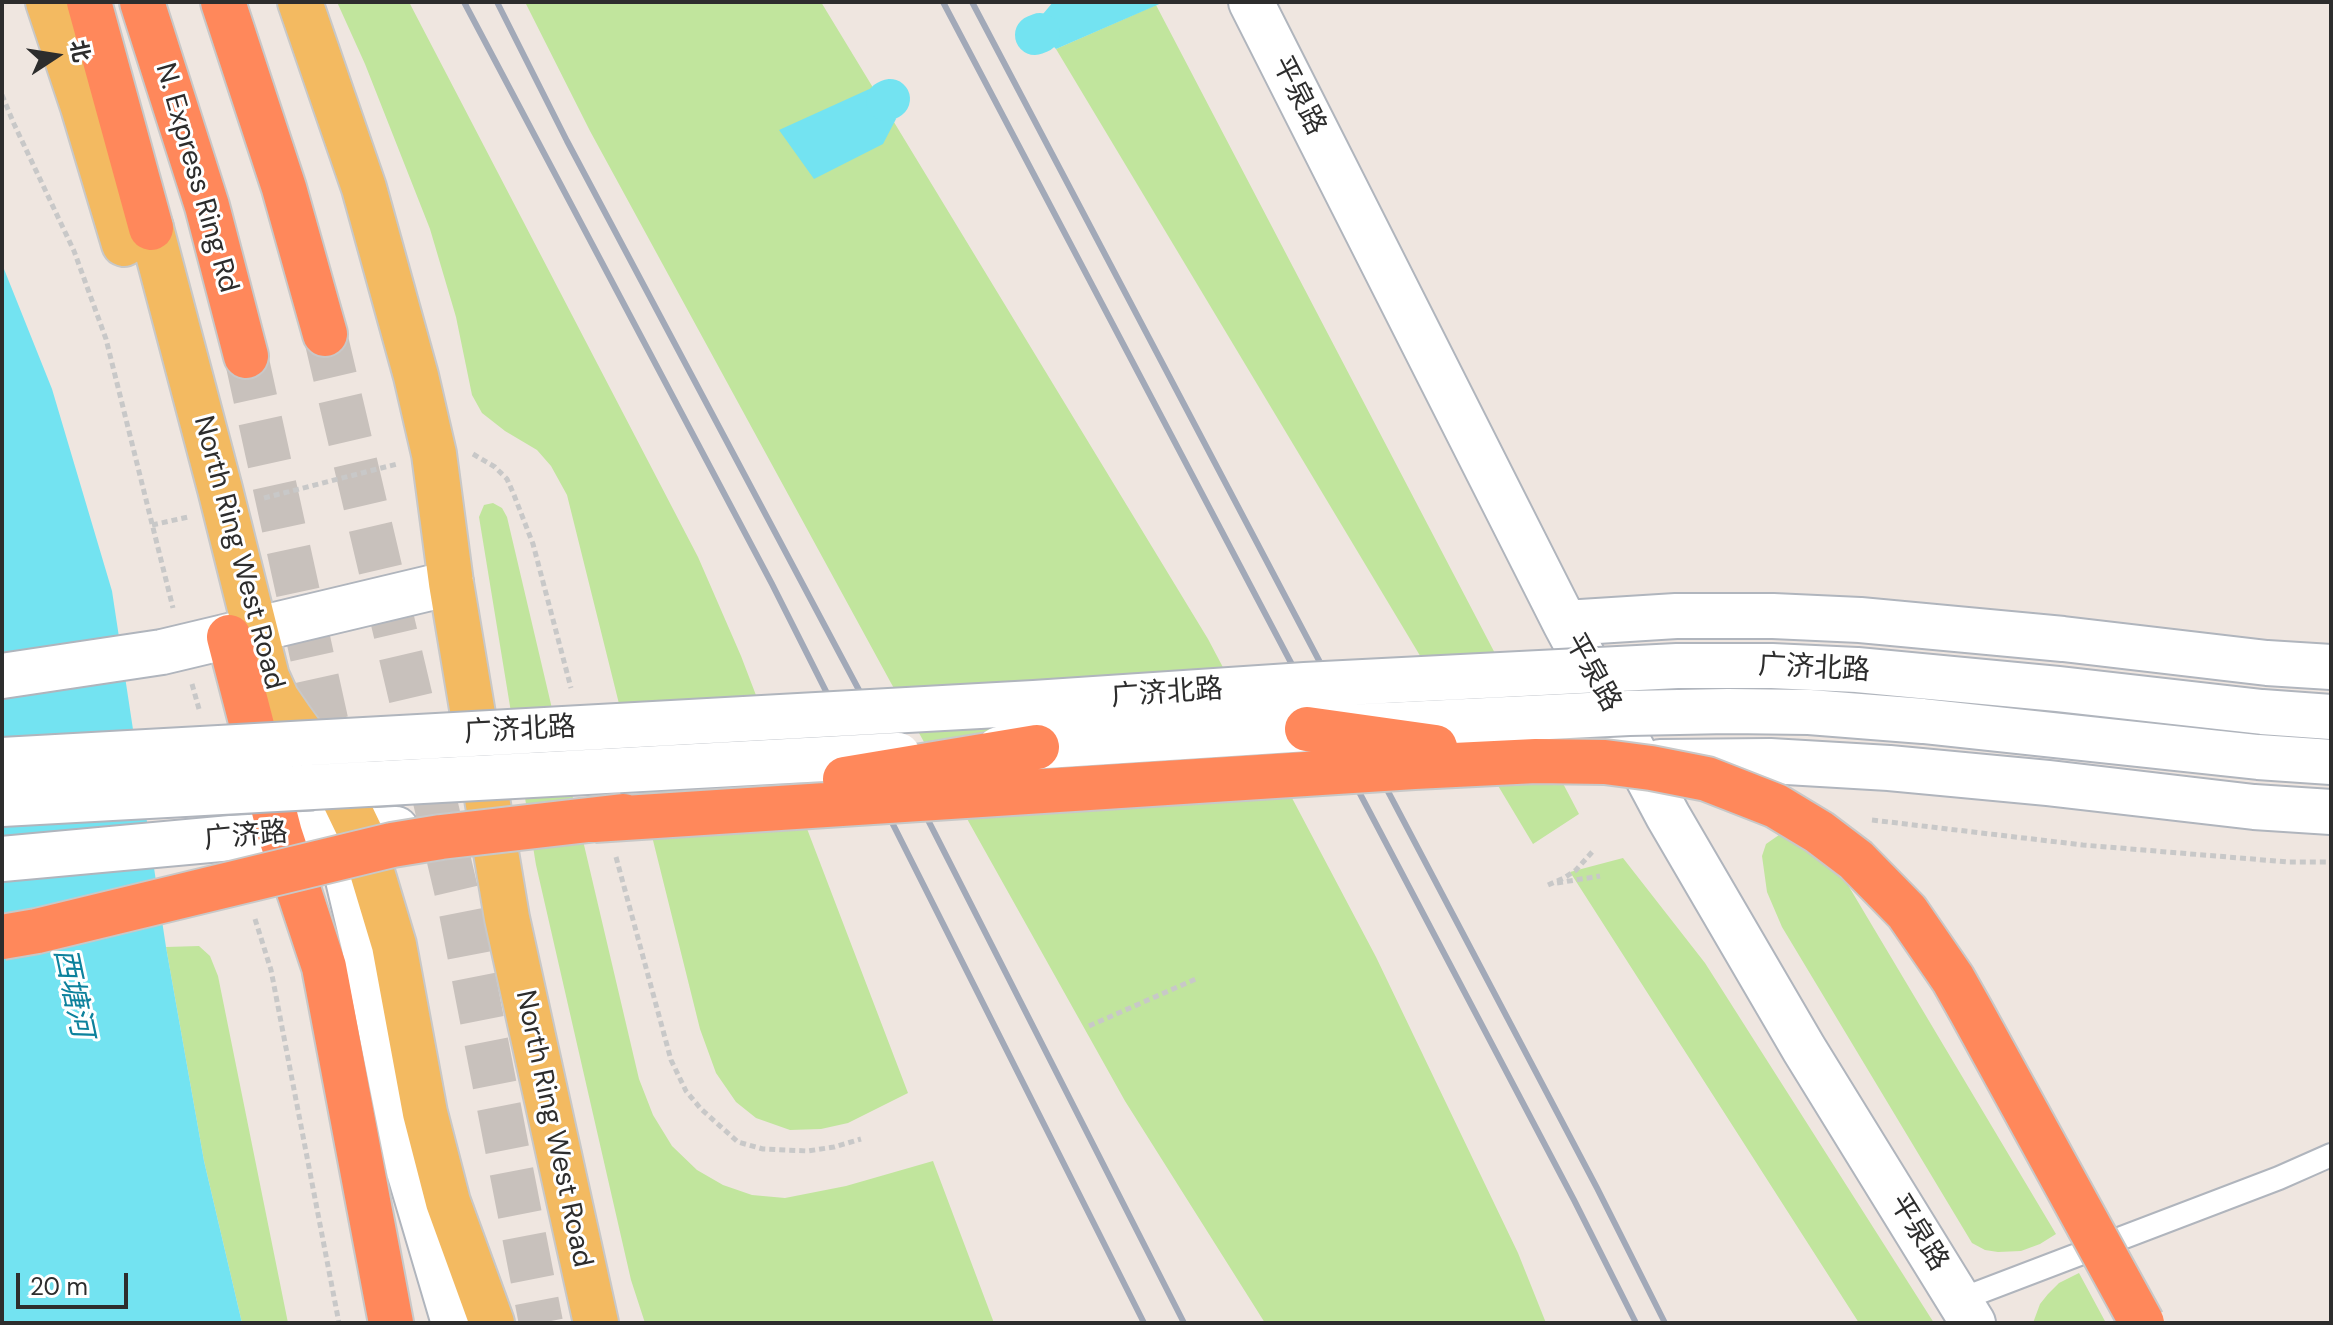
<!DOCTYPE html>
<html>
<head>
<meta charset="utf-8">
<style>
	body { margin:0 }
	#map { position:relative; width:2333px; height:1325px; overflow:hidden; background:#efe6e0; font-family:"DM Sans","Noto Sans SC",sans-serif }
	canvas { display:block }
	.frame { position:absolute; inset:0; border:4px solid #2d2d2d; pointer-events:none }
	.north { position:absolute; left:16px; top:16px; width:80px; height:80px; -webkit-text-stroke:6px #fff; paint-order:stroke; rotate:78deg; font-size:22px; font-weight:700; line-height:32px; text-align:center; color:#2d2d2d }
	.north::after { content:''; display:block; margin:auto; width:28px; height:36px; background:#2d2d2d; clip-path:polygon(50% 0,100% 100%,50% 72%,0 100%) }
	.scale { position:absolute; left:16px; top:1273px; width:112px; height:36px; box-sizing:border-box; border:4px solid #2d2d2d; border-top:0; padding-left:10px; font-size:24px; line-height:28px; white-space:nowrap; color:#2d2d2d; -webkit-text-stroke:6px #fff; paint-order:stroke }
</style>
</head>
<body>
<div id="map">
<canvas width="2333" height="1325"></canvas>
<div class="frame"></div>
<div class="north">北</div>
<div class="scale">20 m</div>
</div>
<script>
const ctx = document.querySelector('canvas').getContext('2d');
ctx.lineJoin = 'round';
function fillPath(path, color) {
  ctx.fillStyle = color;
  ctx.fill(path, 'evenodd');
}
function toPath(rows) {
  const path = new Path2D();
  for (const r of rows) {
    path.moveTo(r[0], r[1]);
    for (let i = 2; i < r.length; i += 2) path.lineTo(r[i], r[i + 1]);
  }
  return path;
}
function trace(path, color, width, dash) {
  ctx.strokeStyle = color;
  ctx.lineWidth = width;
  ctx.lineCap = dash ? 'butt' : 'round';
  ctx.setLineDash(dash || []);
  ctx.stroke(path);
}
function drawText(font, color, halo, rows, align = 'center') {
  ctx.font = font + ' "DM Sans","Noto Sans SC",sans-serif';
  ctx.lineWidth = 6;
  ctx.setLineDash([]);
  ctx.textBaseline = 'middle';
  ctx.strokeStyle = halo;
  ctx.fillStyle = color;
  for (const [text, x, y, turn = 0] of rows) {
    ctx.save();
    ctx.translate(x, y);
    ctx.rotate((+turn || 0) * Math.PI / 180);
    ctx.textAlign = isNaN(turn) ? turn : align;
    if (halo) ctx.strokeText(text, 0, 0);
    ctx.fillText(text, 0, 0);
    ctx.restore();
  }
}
fillPath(toPath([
	[337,2,409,2,698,557,741,656,908,1093,848,1123,821,1129,790,1130,756,1118,736,1102,716,1073,700,1029,567,495,551,466,537,450,505,431,482,413,472,395,456,317,430,229,365,64],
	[525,2,821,2,1208,639,1376,957,1518,1253,1546,1323,1265,1323,1125,1101,891,683,590,131],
	[1156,5,1579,814,1533,844,1056,49],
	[493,503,502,508,507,517,639,1079,653,1115,672,1146,697,1170,723,1185,752,1195,785,1198,846,1186,933,1161,994,1323,645,1323,631,1280,536,865,479,517,484,505],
	[1811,823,2056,1234,2040,1244,2021,1251,1998,1252,1985,1250,1972,1243,1782,927,1767,892,1762,856,1766,844,1779,835],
	[1623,858,1705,963,1934,1323,1859,1323,1570,872],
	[199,946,210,956,218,976,288,1323,242,1323,204,1161,166,947],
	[2079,1273,2106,1323,2033,1323,2040,1304,2048,1294,2059,1283]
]), '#c1e59d');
fillPath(toPath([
	[1053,2,1164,2,1056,49,1030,23,1038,20],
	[876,86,896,119,883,144,814,179,779,130],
	[2,264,52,389,112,591,166,947,204,1161,242,1323,2,1323]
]), '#73e3f1');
trace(toPath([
	[1035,35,1040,33],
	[886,101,890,99]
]), '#73e3f1', 40);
trace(toPath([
	[325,334,460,907,541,1323],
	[246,356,339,779]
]), '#c8c1bc', 44, [44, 22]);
const lane = toPath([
	[1959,1300,2279,1178,2331,1155]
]);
const street = toPath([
	[334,821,364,947,409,1171,454,1323]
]);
const secondary = toPath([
	[1251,2,1565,623,1668,816,1804,1049,1973,1323],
	[1565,623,1676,616,1773,616,1860,620,2063,639,2267,663,2331,667],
	[2,676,162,652,451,583],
	[1660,762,1770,761,1889,768,2048,783,2254,807,2331,812],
	[2,859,231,838,396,829]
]);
const primary = toPath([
	[48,2,83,107,124,244],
	[300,2,364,188,416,376,434,454,451,583,507,918,596,1323],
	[138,192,151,228,220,489,267,677,277,699,290,718,335,780,360,832,394,945,425,1113,448,1202,492,1323]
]);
const highway = toPath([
	[89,2,151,228],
	[142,2,207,206,246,356],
	[223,2,284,188,325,334],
	[229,637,280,834,324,967,391,1323]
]);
trace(lane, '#b0b5bd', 26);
trace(street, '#b0b5bd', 48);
trace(secondary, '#b0b5bd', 48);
trace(primary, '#c8c8c8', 48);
trace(highway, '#c8c8c8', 48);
trace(toPath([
	[2,95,14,124,74,251,106,339,173,608],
	[473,454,495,467,507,479,514,495,533,544,571,688],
	[264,498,397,464],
	[152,525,188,517],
	[192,684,199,709],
	[1872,820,2083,845,2288,862,2331,862],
	[616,857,671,1060,686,1091,701,1109,738,1142,763,1149,808,1151,834,1147,861,1139],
	[1557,883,1600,876],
	[1548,885,1564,878,1576,870,1593,851],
	[255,919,271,970,339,1323],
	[1089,1026,1198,978]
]), '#c8c8c8', 5, [6, 4]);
trace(lane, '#fff', 22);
trace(street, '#fff', 44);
trace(secondary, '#fff', 44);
trace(primary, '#f3ba61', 44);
trace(highway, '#ff885b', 44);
trace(toPath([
	[464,2,772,584,1144,1323],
	[497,2,567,141,927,818,1184,1323],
	[943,2,1574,1200,1636,1323],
	[972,2,1597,1188,1665,1323]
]), '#a2a9b8', 6);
const secondaryBridge = toPath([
	[999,749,1307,729,1629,713,1728,711,1809,712,1923,721,2258,757,2331,762],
	[2,760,1034,703,1305,685,1677,666,1772,666,1857,670,2058,689,2262,712,2331,717],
	[2,804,898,755]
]);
const highwayBridge = toPath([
	[1307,729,1435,747],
	[845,779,1037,747],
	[594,820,1414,767,1536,761,1605,762,1651,768,1707,779,1776,806,1819,832,1856,860,1907,912,1953,979,1971,1011,2142,1323],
	[2,937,37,931,392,845,441,837,623,816]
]);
trace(secondaryBridge, '#b0b5bd', 48, []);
trace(highwayBridge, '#c8c8c8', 48, []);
trace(secondaryBridge, '#fff', 44);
trace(highwayBridge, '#ff885b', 44);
drawText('28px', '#2d2d2d', '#fff', [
	["平泉路",1298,96,63],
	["N. Express Ring Rd",196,178,74],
	["North Ring West Road",238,553,75],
	["广济北路",1814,669,3],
	["平泉路",1592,673,61],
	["广济北路",1167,694,-4],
	["广济北路",520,731,-3],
	["广济路",246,837,-5],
	["North Ring West Road",553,1129,78],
	["平泉路",1918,1233,58]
]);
drawText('italic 30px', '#0c819c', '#fff', [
	["西塘河",72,993,78]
]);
</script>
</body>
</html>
